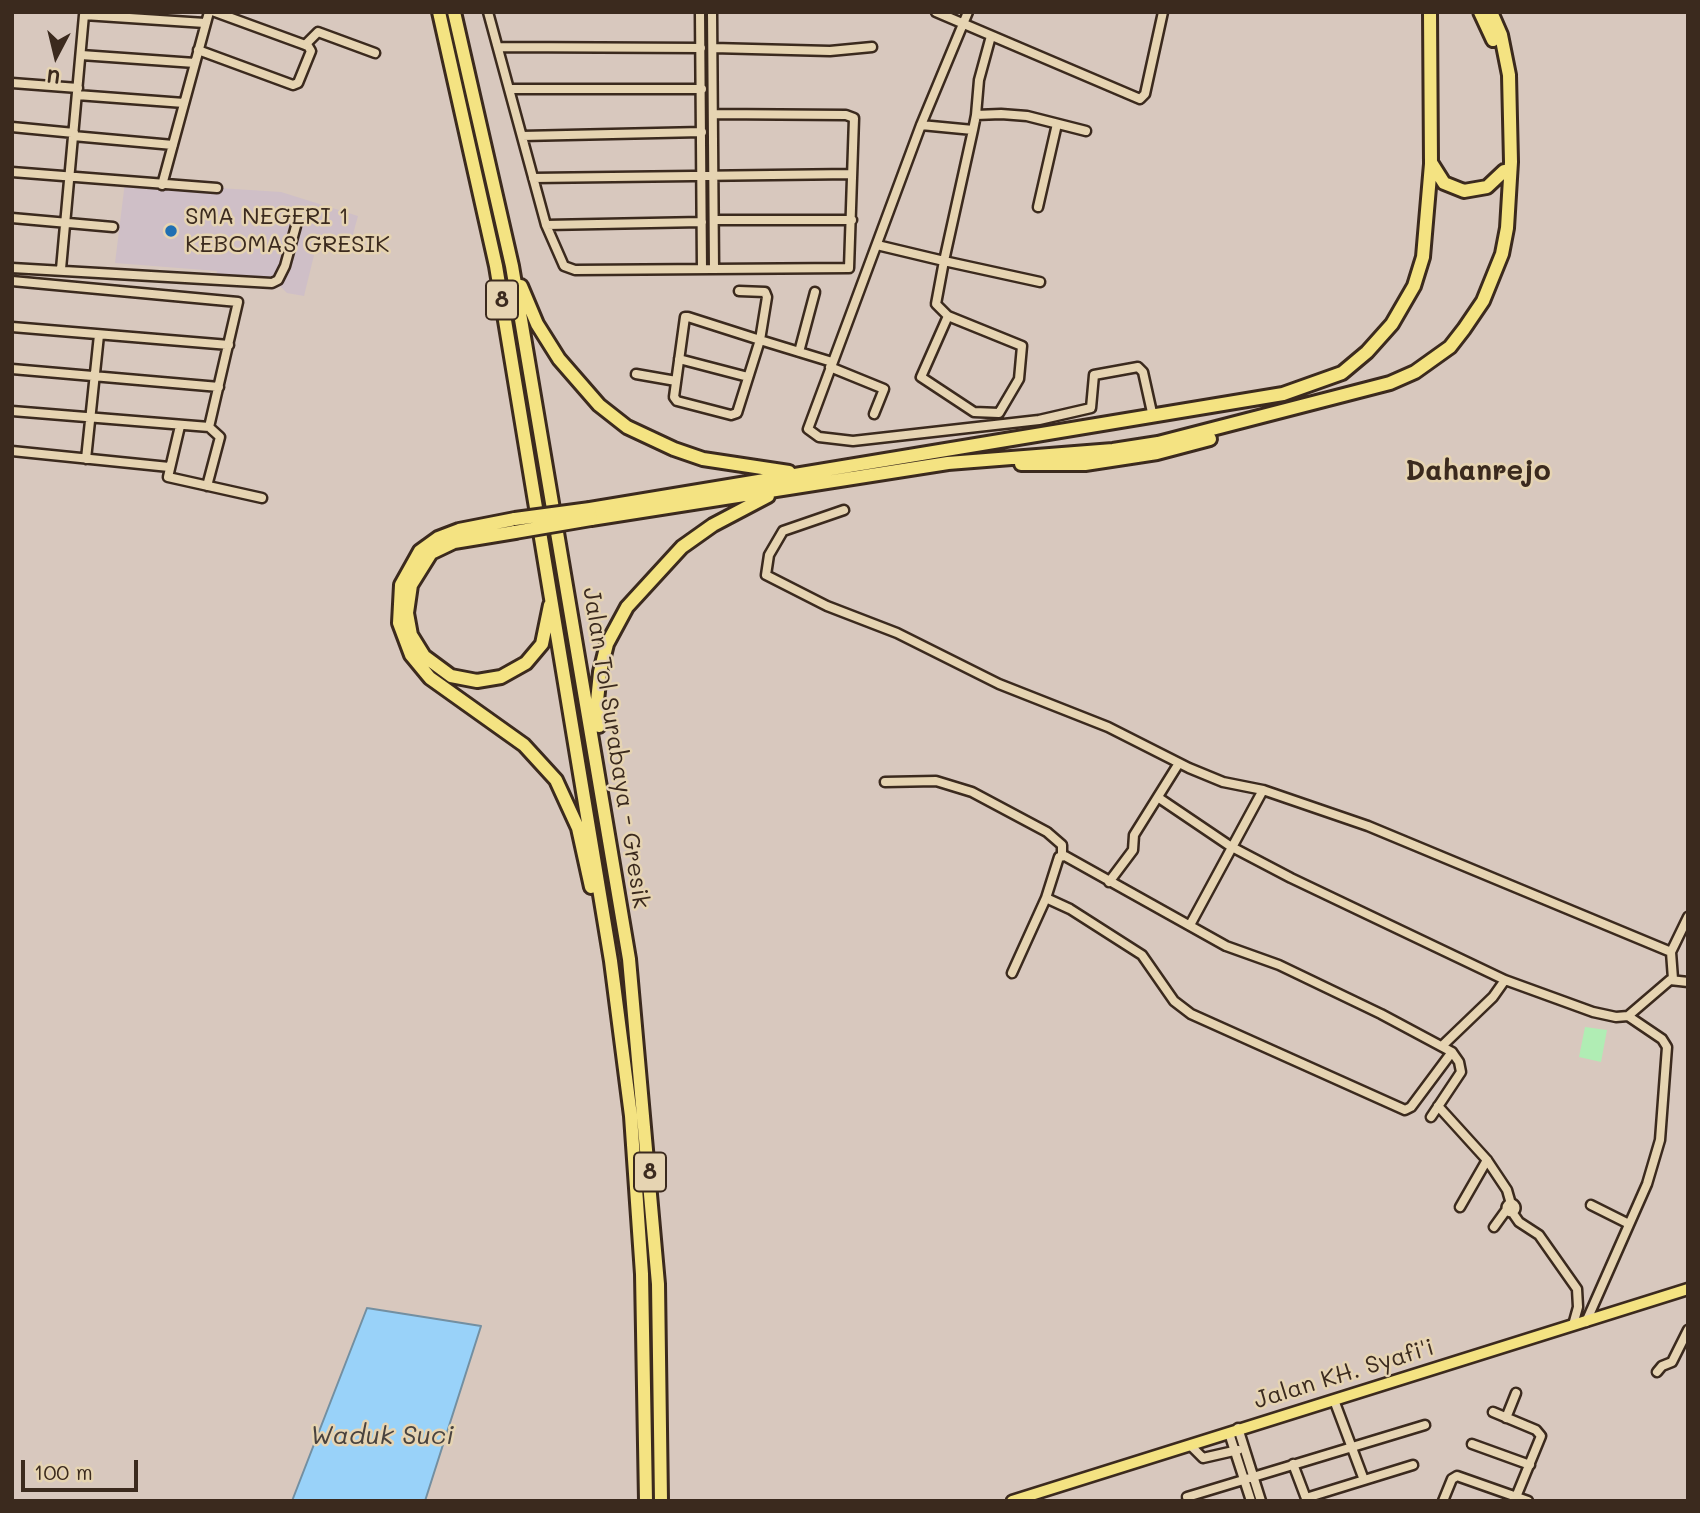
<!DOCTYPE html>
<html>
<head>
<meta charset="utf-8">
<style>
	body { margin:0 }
	#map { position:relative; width:1700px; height:1513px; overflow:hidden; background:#d8c8be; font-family:Mali,sans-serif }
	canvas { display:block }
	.frame { position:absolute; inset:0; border:14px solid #3b2a1e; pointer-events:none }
	.north { position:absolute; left:21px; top:21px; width:70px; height:70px; -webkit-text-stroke:5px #e6d4b2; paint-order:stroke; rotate:187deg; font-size:19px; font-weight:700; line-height:28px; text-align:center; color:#3b2a1e }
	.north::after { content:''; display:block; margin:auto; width:24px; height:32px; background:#3b2a1e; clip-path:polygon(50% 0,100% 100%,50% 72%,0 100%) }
	.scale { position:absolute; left:21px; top:1460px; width:117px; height:32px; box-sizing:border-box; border:4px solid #3b2a1e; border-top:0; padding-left:9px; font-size:21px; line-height:24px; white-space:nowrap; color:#3b2a1e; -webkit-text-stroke:5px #e6d4b2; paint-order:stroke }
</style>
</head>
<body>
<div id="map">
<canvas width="1700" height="1513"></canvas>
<div class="frame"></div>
<div class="north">U</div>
<div class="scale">100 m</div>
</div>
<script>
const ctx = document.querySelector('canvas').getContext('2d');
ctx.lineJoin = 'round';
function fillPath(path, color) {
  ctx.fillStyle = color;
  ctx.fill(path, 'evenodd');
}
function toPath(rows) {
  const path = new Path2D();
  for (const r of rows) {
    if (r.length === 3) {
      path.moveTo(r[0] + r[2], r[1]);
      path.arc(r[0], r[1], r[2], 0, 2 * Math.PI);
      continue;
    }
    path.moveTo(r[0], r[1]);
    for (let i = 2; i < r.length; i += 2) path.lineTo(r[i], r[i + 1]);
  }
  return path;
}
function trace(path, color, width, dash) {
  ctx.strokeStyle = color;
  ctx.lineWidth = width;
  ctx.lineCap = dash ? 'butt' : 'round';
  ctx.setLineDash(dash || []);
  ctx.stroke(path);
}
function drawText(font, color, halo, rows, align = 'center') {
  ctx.font = font + ' Mali,sans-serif';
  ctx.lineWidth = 5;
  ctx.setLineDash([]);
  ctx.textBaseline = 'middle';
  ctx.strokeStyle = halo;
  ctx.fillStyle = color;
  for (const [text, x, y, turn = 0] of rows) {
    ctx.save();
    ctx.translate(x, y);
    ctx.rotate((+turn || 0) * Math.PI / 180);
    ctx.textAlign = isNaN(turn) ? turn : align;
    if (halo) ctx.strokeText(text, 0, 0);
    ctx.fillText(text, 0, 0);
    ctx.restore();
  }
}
fillPath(toPath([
	[125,182,281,192,358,216,350,245,318,239,304,296,287,293,272,278,243,279,216,276,217,271,115,263]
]), '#cfbfc7');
fillPath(toPath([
	[1585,1027,1607,1030,1601,1062,1579,1057]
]), '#b0edb4');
const water = toPath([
	[367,1308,481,1326,425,1501,292,1501,367,1308]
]);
fillPath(water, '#99d2f9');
trace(water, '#738fa1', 2);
const minor = toPath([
	[488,12,546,225,564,266,575,270,849,268,854,118,846,115,713,114],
	[700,12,702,269],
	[712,12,714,269],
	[936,12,1140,99,1145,94,1163,12],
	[968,12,921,125,808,429,819,437,853,441,1039,420,1091,408,1094,375,1138,367,1143,372,1153,417],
	[305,45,318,32,375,53],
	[498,47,701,48],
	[713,48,830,51,872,47],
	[198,50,293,85,298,83,311,51,308,46,215,12],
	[81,55,195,63],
	[12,83,78,88],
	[509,89,702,89],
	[77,95,184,103],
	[976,115,979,80,991,36],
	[921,125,973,130,976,115,1001,114,1027,116,1086,131],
	[12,127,74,133],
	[973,130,944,261,1040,282],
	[73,136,173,145],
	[522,136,702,132],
	[12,172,217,188],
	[533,178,852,174],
	[162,185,209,12],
	[1038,207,1057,124],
	[12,218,113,227],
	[714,220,852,220],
	[546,225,702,222],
	[877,245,944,261,936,304,948,316,921,377,974,412,999,413,1019,379,1022,346,948,316],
	[12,268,272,283,278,280,285,266,296,226],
	[61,269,84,15,205,23],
	[12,281,238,302,209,427],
	[739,291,765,292,767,297,760,340,737,413,731,415,677,401,674,397,685,317,688,317,760,340,832,362],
	[12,327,229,345],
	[799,352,815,292],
	[679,359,748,377],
	[830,367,884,389,874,414],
	[12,369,219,387],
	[636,374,676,381],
	[12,411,209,427,220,437,207,486],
	[180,426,168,477,262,498],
	[12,451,169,467],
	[86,459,99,335],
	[844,510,783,531,769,555,766,575,827,606,897,633,999,684,1108,727,1189,768,1223,782,1263,790,1190,925],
	[885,782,936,781,972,792,1047,832,1062,845,1062,855],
	[1263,790,1368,826,1671,952,1673,979],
	[1159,798,1230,846,1291,878,1505,980,1593,1012,1616,1017,1628,1016,1670,980,1688,982],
	[1109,882,1133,850,1134,835,1179,763],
	[1046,898,1070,909,1142,955,1174,1001,1191,1014,1405,1110,1411,1107,1452,1052],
	[1671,952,1688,917],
	[1012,973,1046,898,1059,857,1065,856,1226,946,1279,965,1381,1014,1452,1052,1459,1062,1461,1072,1431,1117],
	[1442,1046,1493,997,1505,980],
	[1438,1106,1487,1160,1507,1190,1511,1204],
	[1511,1208,4.5],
	[1591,1205,1629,1224],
	[1460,1207,1487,1160],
	[1512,1212,1519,1222,1539,1235,1577,1289,1578,1307,1573,1325],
	[1494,1227,1507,1209],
	[1586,1322,1647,1184,1660,1140,1667,1047,1662,1039,1628,1016],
	[1657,1372,1662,1366,1672,1362,1688,1330],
	[1334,1400,1364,1480],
	[1493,1412,1536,1430,1541,1436,1516,1497],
	[1506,1418,1516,1393],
	[1238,1428,1261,1501],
	[1229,1433,1251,1501],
	[1472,1444,1530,1465],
	[1190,1445,1203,1458,1238,1450],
	[1293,1464,1307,1501],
	[1187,1497,1425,1425],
	[1306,1498,1413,1465],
	[1443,1501,1452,1479,1457,1476,1528,1501]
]);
const major = toPath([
	[1012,1501,1688,1289]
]);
const highway = toPath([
	[439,12,496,266,611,961,631,1116,642,1274,646,1501],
	[454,12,512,266,629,959,658,1284,661,1501],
	[1480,12,1493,40],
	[1432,164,1444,183,1464,191,1487,187,1504,171],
	[521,286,537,324,559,359,599,405,627,427,674,449,703,459,789,472],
	[1021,464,1085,464,1157,453,1210,439],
	[590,509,1283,394,1342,373,1367,352,1392,324,1414,286,1423,257,1431,164,1430,12],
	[515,519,459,530,438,538,420,551,401,585,399,623,411,655,430,678,524,745,556,780,578,828,591,887],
	[591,519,948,463,1113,450,1158,443,1390,383,1415,372,1450,347,1464,329,1483,301,1502,254,1507,228,1511,162,1509,75,1501,35,1491,12],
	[515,532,454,542,431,553,411,585,407,613,411,635,424,656,451,676,477,681,501,677,526,663,542,644,550,605],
	[599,726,597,701,600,672,607,644,627,607,682,547,713,525,768,496]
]);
trace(minor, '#3b2a1e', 13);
trace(major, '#3b2a1e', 15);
trace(highway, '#3b2a1e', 18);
trace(minor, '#e6d4b2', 8);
trace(major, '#f4e382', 10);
trace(highway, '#f4e382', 12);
const highwayBridge = toPath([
	[515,519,590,509],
	[515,532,591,519]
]);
trace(highwayBridge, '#3b2a1e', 18, []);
trace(highwayBridge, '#f4e382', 12);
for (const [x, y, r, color] of [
	[171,231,7,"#1f6fb2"]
]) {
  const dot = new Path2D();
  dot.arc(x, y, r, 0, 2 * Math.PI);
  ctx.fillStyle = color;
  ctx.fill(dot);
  trace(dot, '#e6d4b2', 2.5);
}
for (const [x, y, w] of [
	[502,300,32],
	[650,1172,32]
]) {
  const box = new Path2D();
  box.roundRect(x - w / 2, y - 19.5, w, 39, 5);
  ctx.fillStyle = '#e6d4b2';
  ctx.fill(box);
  trace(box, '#3b2a1e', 2);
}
drawText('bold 23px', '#3b2a1e', null, [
	["8",502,300],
	["8",650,1172]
]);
drawText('24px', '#3b2a1e', '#e6d4b2', [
	["SMA NEGERI 1",185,217],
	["KEBOMAS GRESIK",185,245]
], 'left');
drawText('24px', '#3b2a1e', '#e6d4b2', [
	["Jalan Tol Surabaya - Gresik",616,748,81],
	["Jalan KH. Syafi'i",1344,1374,-17]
]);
drawText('italic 26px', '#49433f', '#e6d4b2', [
	["Waduk Suci",382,1436]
]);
drawText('bold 28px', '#3b2a1e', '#e6d4b2', [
	["Dahanrejo",1478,471]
]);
</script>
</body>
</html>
